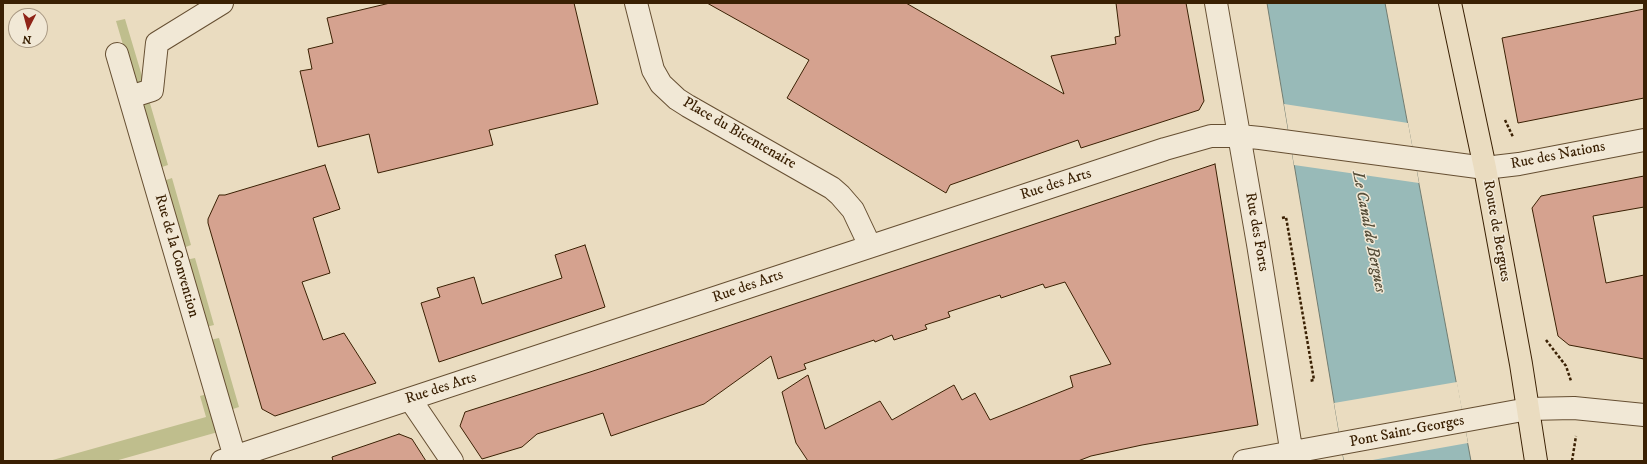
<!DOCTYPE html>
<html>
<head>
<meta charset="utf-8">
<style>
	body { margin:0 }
	#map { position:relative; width:1647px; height:464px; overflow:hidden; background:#eadcc0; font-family:"IM FELL DW Pica",serif }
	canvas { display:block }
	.frame { position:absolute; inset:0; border:4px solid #3a2003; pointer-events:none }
	.north { position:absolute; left:8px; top:8px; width:40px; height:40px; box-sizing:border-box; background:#f1e8d6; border:1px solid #a89882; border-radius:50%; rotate:186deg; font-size:11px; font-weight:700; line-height:16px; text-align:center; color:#3a2003 }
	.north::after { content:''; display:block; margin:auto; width:14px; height:18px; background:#8f2418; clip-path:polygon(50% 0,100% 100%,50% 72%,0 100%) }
</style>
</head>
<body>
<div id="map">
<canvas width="1647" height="464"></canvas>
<div class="frame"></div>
<div class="north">N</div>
</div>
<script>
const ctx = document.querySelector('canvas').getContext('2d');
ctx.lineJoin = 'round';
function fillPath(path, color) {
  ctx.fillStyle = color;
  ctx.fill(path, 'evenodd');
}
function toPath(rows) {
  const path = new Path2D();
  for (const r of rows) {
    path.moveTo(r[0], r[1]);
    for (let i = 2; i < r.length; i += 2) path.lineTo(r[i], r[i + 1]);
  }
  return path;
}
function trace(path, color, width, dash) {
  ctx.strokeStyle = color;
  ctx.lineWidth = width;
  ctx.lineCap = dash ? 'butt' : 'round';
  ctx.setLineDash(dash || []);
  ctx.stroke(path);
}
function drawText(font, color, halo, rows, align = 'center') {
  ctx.font = font + ' "IM FELL DW Pica",serif';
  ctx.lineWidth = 3;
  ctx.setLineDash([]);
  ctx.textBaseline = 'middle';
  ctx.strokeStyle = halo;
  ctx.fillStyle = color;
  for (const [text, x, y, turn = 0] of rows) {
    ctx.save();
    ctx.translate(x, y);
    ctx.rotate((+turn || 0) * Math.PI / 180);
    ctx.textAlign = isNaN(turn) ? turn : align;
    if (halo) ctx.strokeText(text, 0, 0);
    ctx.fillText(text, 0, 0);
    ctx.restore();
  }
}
fillPath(toPath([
	[125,19,145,86,136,89,116,21],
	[149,100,168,165,159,168,140,102],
	[172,178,191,245,183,248,163,181],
	[195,258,214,325,206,327,186,260],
	[219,338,239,407,230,410,210,340],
	[207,394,218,432,115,461,49,461,206,417,200,396]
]), '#bfbe8d');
const water = toPath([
	[1267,3,1385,3,1471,461,1344,461,1267,3]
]);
fillPath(water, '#98bab8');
trace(water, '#727c70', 1);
fillPath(toPath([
	[1284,104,1408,123,1419,183,1294,165],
	[1457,382,1468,443,1367,461,1344,461,1334,403]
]), '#eadcc0');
const building = toPath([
	[390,3,574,3,598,104,489,130,493,145,378,173,369,134,318,147,300,71,312,69,308,49,333,43,327,18,390,3],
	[707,3,906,3,1064,94,1051,56,1116,44,1115,37,1120,36,1116,3,1186,3,1204,101,1199,110,1081,148,1078,140,950,185,946,193,787,98,809,60,707,3],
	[1644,9,1644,98,1518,123,1502,38,1644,9],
	[1215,164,1258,425,1142,445,1091,456,1078,461,808,461,796,443,782,392,808,375,825,429,880,401,892,420,954,385,962,400,975,393,990,420,1073,387,1070,376,1111,364,1065,282,1045,288,1043,284,1001,298,1000,295,948,312,950,317,925,325,927,329,894,340,892,335,875,342,874,340,804,364,806,369,778,379,771,356,704,404,611,436,603,413,537,434,522,447,482,459,460,426,465,412,590,372,1215,164],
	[325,165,340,209,313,218,330,273,302,282,323,340,344,333,376,383,275,416,262,409,208,223,208,219,219,195,225,195,325,165],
	[1644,176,1644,207,1593,216,1606,283,1644,275,1644,359,1569,345,1558,336,1532,208,1541,196,1644,176],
	[585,245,605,307,439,362,421,303,440,297,437,288,474,277,482,304,562,278,555,255,585,245],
	[399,434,412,439,426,461,333,461,332,457,399,434]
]);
fillPath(building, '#d5a28f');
trace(building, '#3a2003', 1);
const minor = toPath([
	[636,3,653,70,661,84,677,99,688,106,832,188,840,195,853,210,870,246],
	[1216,3,1258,244,1293,461],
	[117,54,236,461],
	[130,97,152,90,157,43,222,3],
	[410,399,452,461],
	[222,461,1165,149,1211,136,1240,136,1260,138,1485,168,1519,164,1644,140],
	[1244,461,1528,409,1574,408,1644,415]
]);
const major = toPath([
	[1450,3,1485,168,1521,364,1536,461]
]);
trace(minor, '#664f32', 24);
trace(major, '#3a2003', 24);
trace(toPath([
	[1505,120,1513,137],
	[1282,218,1286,217,1314,380,1309,381],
	[1546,340,1566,366,1571,381],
	[1572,461,1576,436]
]), '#3a2003', 2.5, [3, 2]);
trace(minor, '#f1e8d6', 22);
trace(major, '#eadcc0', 22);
drawText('15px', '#3a2003', '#f1e8d6', [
	["Place du Bicentenaire",739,134,30],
	["Rue des Nations",1558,156,-11],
	["Rue des Arts",1056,185,-18],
	["Route de Bergues",1496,231,80],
	["Rue des Forts",1256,232,80],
	["Rue de la Convention",176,256,74],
	["Rue des Arts",748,287,-19],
	["Rue des Arts",441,389,-18],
	["Pont Saint-Georges",1407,432,-11]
]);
drawText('italic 16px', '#564e39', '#f1e8d6', [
	["Le Canal de Bergues",1368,232,79]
]);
</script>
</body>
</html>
